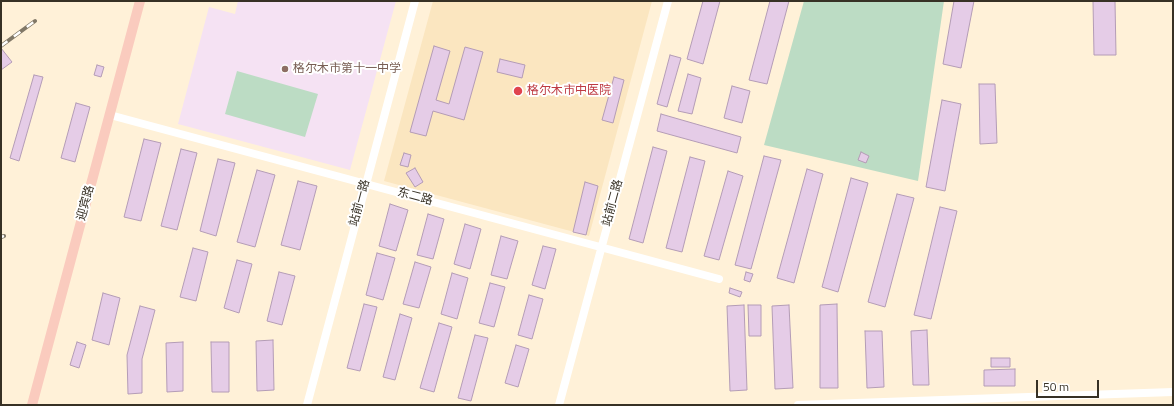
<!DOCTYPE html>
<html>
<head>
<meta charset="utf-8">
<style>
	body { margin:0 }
	#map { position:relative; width:1174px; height:406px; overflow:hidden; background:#fff1d8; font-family:"Titillium Web",sans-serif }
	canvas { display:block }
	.frame { position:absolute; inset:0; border:2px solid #373125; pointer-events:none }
	.scale { position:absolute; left:1036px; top:380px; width:63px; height:18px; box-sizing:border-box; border:2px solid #373125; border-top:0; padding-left:5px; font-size:12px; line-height:14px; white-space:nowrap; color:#373125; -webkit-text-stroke:3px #fff; paint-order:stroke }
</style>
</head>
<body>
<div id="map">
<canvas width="1174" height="406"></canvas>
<div class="frame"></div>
<div class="scale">50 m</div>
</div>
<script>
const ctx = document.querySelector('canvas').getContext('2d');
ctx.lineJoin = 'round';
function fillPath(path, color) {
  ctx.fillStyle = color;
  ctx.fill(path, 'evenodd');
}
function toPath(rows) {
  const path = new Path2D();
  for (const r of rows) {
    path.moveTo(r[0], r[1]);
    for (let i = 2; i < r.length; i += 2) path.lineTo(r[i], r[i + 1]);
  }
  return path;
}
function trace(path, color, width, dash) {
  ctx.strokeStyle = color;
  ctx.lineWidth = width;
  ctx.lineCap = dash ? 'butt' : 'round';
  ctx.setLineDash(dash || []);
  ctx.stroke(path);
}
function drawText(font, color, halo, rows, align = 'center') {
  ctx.font = font + ' "Titillium Web","Noto Sans SC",sans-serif';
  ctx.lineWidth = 4;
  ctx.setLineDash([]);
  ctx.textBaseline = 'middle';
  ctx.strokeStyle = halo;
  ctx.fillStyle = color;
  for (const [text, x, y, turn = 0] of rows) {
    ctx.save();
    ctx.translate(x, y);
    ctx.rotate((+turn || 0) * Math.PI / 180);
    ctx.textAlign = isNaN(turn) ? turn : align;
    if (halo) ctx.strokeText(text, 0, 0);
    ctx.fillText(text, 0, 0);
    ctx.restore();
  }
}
fillPath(toPath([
	[433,1,652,1,589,236,384,181]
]), '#fbe6c0');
fillPath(toPath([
	[238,1,396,1,350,170,178,124,209,7,235,14]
]), '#f5e2f3');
fillPath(toPath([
	[804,1,944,1,918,181,764,145],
	[237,71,318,94,305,137,225,114]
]), '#bcdcc4');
const building = toPath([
	[703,1,720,1,703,64,687,59,703,1],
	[770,1,789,1,767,84,749,80,770,1],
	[954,1,974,1,961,68,943,64,954,1],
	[1093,1,1115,1,1116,55,1094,55,1093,1],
	[434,46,450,51,436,100,449,104,465,47,483,52,464,120,433,111,426,136,410,132,434,46],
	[1,48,12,62,1,70,1,48],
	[670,55,681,58,667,107,657,104,670,55],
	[500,59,525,65,522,78,497,72,500,59],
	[97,65,104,67,101,77,94,75,97,65],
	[688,74,701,78,692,114,678,111,688,74],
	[34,75,43,77,19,161,10,158,34,75],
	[614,77,624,80,613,123,602,120,614,77],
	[979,84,995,84,997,143,980,144,979,84],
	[732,86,750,91,742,123,724,118,732,86],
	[942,100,961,104,945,191,926,187,942,100],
	[76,103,90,107,75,162,61,158,76,103],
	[661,114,741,137,737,153,657,131,661,114],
	[144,139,161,143,141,221,124,217,144,139],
	[653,147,667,151,643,243,629,239,653,147],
	[181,149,197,153,177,230,161,226,181,149],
	[861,152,869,156,866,163,858,160,861,152],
	[404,153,411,155,408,167,400,165,404,153],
	[764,156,781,160,751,269,735,265,764,156],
	[690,157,705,161,682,252,666,248,690,157],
	[218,159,235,163,216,236,200,231,218,159],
	[415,168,423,182,415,187,406,173,415,168],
	[807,169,823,174,794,283,777,278,807,169],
	[257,170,275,175,255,247,237,242,257,170],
	[728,171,743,176,719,260,704,256,728,171],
	[851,178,868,183,838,292,822,287,851,178],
	[298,181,317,186,300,250,281,245,298,181],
	[585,182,598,186,586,235,573,232,585,182],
	[897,194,914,198,885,307,868,302,897,194],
	[390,204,408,210,396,251,379,246,390,204],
	[940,207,957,211,931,319,914,315,940,207],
	[428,214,444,219,433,259,417,255,428,214],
	[465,224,481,229,470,269,454,264,465,224],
	[501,236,518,241,507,279,491,275,501,236],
	[543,246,556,249,545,289,532,285,543,246],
	[193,248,208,252,196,301,180,297,193,248],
	[377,253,395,258,383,300,366,295,377,253],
	[237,260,252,264,239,313,224,308,237,260],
	[415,262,431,267,419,308,403,304,415,262],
	[279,272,295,276,282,325,267,321,279,272],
	[746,272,753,274,750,282,744,280,746,272],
	[452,273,468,278,457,319,441,314,452,273],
	[490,283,505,287,494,327,479,323,490,283],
	[730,288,742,292,740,297,729,293,730,288],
	[103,293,120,298,109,345,92,340,103,293],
	[529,295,543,299,532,339,518,335,529,295],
	[364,304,377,307,360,371,347,368,364,304],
	[837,304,838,388,820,388,820,305,837,304],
	[744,305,747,390,730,391,727,306,744,305],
	[748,305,761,305,761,336,749,336,748,305],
	[789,305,793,388,775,389,772,306,789,305],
	[140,306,155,310,142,359,142,393,128,394,127,355,140,306],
	[400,314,412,318,395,380,383,377,400,314],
	[439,323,452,327,434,392,420,388,439,323],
	[927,330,929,385,913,385,911,331,927,330],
	[865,331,882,331,884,387,867,388,865,331],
	[475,335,488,338,471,401,458,398,475,335],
	[273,340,274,390,257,391,256,341,273,340],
	[77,342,86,345,79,368,70,365,77,342],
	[183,342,183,391,167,392,166,343,183,342],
	[211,342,229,342,229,392,212,392,211,342],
	[516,345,529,349,518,387,505,383,516,345],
	[991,358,1010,358,1010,367,991,367,991,358],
	[1015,369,1015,386,984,386,984,370,1015,369]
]);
fillPath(building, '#e5cce7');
trace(building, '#b49cb6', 1);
trace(toPath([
	[110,115,719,279],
	[307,405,415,1],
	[559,405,668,1],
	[798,405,1173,392]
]), '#fff', 8);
trace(toPath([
	[32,405,140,1]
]), '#facbbe', 10);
const rail = toPath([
	[1,46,35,21],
	[1,237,4,236]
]);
trace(rail, '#817867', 4);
trace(rail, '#fff', 2.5, [8]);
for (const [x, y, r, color] of [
	[285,69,4,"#8d6e63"],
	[518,91,5,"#e0444e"]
]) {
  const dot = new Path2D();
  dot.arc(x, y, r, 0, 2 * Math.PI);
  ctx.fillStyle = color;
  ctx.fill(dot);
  trace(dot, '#fff', 1.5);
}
drawText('12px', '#785e54', '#fff', [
	["格尔木市第十一中学",293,69]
], 'left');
drawText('12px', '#be3a42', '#fff', [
	["格尔木市中医院",527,91]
], 'left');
drawText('12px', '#373125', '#fff', [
	["东二路",415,197,15],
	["迎宾路",86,203,-75],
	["站前一路",360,203,-75],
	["站前二路",613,203,-75]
]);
</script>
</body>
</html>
